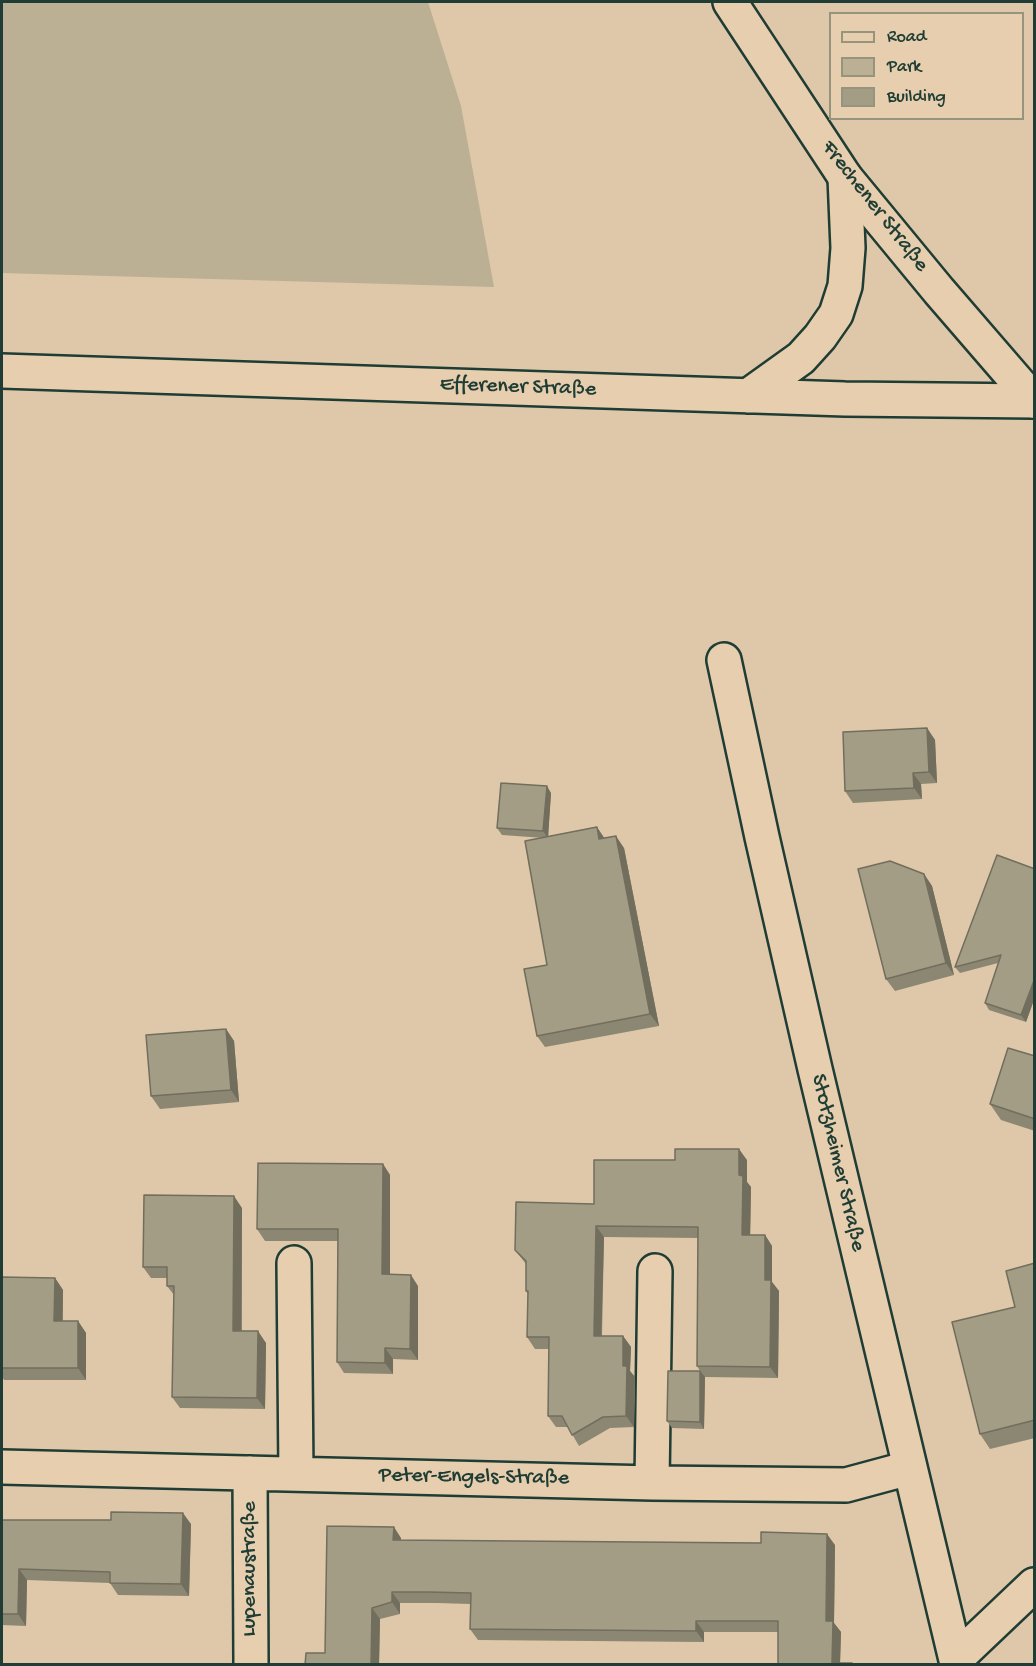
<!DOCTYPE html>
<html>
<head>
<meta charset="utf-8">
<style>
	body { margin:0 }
	#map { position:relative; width:1036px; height:1666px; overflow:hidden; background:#dec8a9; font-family:"Gochi Hand",sans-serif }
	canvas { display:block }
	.frame { position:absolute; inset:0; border:3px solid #1f3d34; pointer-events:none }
	.legend { position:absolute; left:829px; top:12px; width:195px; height:108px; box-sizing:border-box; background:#e6ceae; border:2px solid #96947d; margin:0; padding:8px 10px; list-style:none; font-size:18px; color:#1f3d34 }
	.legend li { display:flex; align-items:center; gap:12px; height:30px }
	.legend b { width:30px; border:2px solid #96947d }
</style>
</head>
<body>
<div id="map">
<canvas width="1036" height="1666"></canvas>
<div class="frame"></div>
<ul class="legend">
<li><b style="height:8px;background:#e6ceae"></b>Road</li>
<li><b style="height:16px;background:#bbaf94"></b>Park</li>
<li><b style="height:16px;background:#a39d85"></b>Building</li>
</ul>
</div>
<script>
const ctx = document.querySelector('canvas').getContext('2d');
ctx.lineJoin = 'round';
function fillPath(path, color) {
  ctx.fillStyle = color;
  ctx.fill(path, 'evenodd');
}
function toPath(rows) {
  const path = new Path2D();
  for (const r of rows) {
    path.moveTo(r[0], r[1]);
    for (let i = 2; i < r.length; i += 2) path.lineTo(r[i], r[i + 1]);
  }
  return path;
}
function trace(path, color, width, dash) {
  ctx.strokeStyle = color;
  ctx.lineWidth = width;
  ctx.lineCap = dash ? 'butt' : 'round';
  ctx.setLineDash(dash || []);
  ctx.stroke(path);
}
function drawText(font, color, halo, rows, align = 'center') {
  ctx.font = font + ' "Gochi Hand",sans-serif';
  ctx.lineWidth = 5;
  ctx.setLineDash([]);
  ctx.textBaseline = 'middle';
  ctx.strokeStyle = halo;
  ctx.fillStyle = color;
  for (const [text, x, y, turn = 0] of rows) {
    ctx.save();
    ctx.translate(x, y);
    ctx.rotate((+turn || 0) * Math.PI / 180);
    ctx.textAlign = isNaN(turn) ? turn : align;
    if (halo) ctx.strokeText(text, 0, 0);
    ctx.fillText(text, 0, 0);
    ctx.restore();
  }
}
fillPath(toPath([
	[2,2,428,2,461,106,494,287,2,273]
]), '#bbaf94');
const minor = toPath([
	[2,371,845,399,1034,401],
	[748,396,801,358,820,337,836,314,845,286,848,248,845,177],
	[724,660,762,837,815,1069,957,1664],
	[294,1263,296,1474],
	[2,1467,652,1483,846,1485,909,1468],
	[250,1473,251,1664],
	[652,1483,655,1271],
	[956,1659,1034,1585]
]);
const major = toPath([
	[730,2,845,177,939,291,1034,401]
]);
trace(minor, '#1f3d34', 38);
trace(major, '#1f3d34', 38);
trace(minor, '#e6ceae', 33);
trace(major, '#e6ceae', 33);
fillPath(toPath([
	[927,728,935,740,937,783,921,784,922,799,853,803,845,791],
	[551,793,548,837,604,838,624,848,659,1026,545,1047,537,1036,547,965,544,838,502,835,497,828],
	[1035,869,1035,997,1026,1022,989,1010,985,1003,998,963,960,973,955,967],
	[924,874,932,886,954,975,895,991,886,979],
	[226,1029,234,1041,239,1102,160,1109,151,1096],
	[1035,1056,1035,1131,1001,1120,990,1104],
	[747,1160,747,1182,751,1187,750,1235,765,1235,772,1246,772,1282,779,1291,778,1378,705,1377,704,1429,672,1428,667,1421,700,1371,697,1366,698,1238,604,1237,602,1336,623,1336,631,1347,630,1371,635,1377,634,1427,610,1428,579,1446,568,1427,556,1427,548,1416,549,1349,535,1349,527,1337,528,1294,526,1291,526,1264,515,1250,594,1204],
	[383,1164,390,1175,390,1275,418,1286,418,1360,393,1359,393,1374,344,1373,337,1362,338,1241,265,1241,257,1229],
	[242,1208,242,1331,266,1343,265,1409,180,1408,172,1397,174,1295,167,1286,167,1278,151,1278,143,1267],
	[1035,1263,1035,1438,990,1449,980,1434],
	[2,1277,55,1278,63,1290,63,1321,78,1321,86,1333,86,1380,4,1380,2,1376],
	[2,1520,191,1524,189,1596,118,1595,110,1583,27,1580,26,1626,2,1625],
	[401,1538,401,1540,835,1545,834,1623,841,1632,840,1663,778,1665,778,1632,704,1632,704,1642,478,1640,470,1629,470,1604,437,1603,400,1603,400,1614,380,1619,379,1665,325,1653]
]), '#8c8772');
fillPath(toPath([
	[927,728,935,740,937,783,929,772],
	[913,773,921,784,922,799,914,788],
	[547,786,551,793,548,838,543,831],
	[597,827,605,839,599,839],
	[616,836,624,848,659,1026,650,1014],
	[924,874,932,886,954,975,946,963],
	[1035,978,1035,997,1026,1022,1021,1015],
	[226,1029,234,1041,239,1102,231,1090],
	[739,1149,747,1160,747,1182,751,1187,750,1246,742,1235,739,1175],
	[383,1164,390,1175,390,1286,382,1274],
	[234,1196,242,1208,241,1343,233,1331],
	[596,1226,604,1237,601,1347,594,1336],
	[765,1235,772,1246,772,1282,779,1291,778,1378,770,1367,765,1280],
	[411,1275,418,1286,418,1360,410,1349],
	[55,1278,63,1290,62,1333,54,1321],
	[78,1321,86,1333,86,1380,78,1368],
	[258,1331,266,1343,265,1409,257,1398],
	[623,1336,631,1347,630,1371,635,1377,634,1427,626,1416,623,1366],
	[385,1348,393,1359,393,1374,385,1363],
	[700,1371,705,1377,704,1429,700,1422],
	[183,1513,191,1524,189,1596,181,1584],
	[394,1527,401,1538,401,1551,393,1540],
	[827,1534,835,1545,834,1623,841,1632,840,1665,832,1663,826,1621],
	[19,1569,27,1580,26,1626,18,1614],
	[392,1592,400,1603,400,1614,392,1602],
	[372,1608,380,1619,379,1665,371,1665],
	[696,1621,704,1632,704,1642,696,1631]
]), '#726e5d');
const building = toPath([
	[927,728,929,772,913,773,914,788,845,791,843,732,927,728],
	[501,783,547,786,543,831,497,828,501,783],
	[597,827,599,839,616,836,650,1014,537,1036,524,969,547,965,525,841,597,827],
	[997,855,1035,869,1035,978,1021,1015,985,1003,1001,955,955,967,997,855],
	[890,861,924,874,946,963,886,979,858,869,890,861],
	[226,1029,231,1090,151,1096,146,1035,226,1029],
	[1008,1048,1035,1056,1035,1119,990,1104,1008,1048],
	[675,1149,739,1149,739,1175,743,1176,742,1235,765,1235,765,1280,771,1280,770,1367,697,1366,698,1227,596,1226,594,1336,623,1336,623,1366,627,1366,626,1416,603,1417,572,1435,562,1416,548,1416,549,1337,527,1337,528,1291,526,1291,526,1261,515,1250,516,1202,594,1204,594,1160,675,1160,675,1149],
	[258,1163,383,1164,382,1274,411,1275,410,1349,385,1348,385,1363,337,1362,338,1229,257,1229,258,1163],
	[144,1195,234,1196,233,1331,258,1331,257,1398,172,1397,174,1286,167,1286,167,1267,143,1267,144,1195],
	[1035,1263,1035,1420,980,1434,952,1322,1015,1307,1006,1271,1035,1263],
	[2,1277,55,1278,54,1321,78,1321,78,1368,2,1368,2,1277],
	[668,1371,700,1371,700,1422,667,1421,668,1371],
	[111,1512,183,1513,181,1584,110,1583,110,1572,19,1569,18,1614,2,1614,2,1520,111,1520,111,1512],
	[327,1526,394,1527,393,1540,761,1543,761,1532,827,1534,826,1621,833,1621,832,1663,852,1663,852,1665,778,1665,778,1621,696,1621,696,1631,470,1629,471,1593,429,1592,392,1592,392,1602,372,1608,371,1665,305,1665,306,1653,325,1653,327,1526]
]);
fillPath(building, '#a39d85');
trace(building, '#726e5d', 1.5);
drawText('22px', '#1f3d34', '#e6ceae', [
	["Frechener Straße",874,207,52],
	["Efferener Straße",518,388,2],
	["Stotzheimer Straße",837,1163,77],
	["Peter-Engels-Straße",474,1478,1],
	["Lupenaustraße",251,1569,-90]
]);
</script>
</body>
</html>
